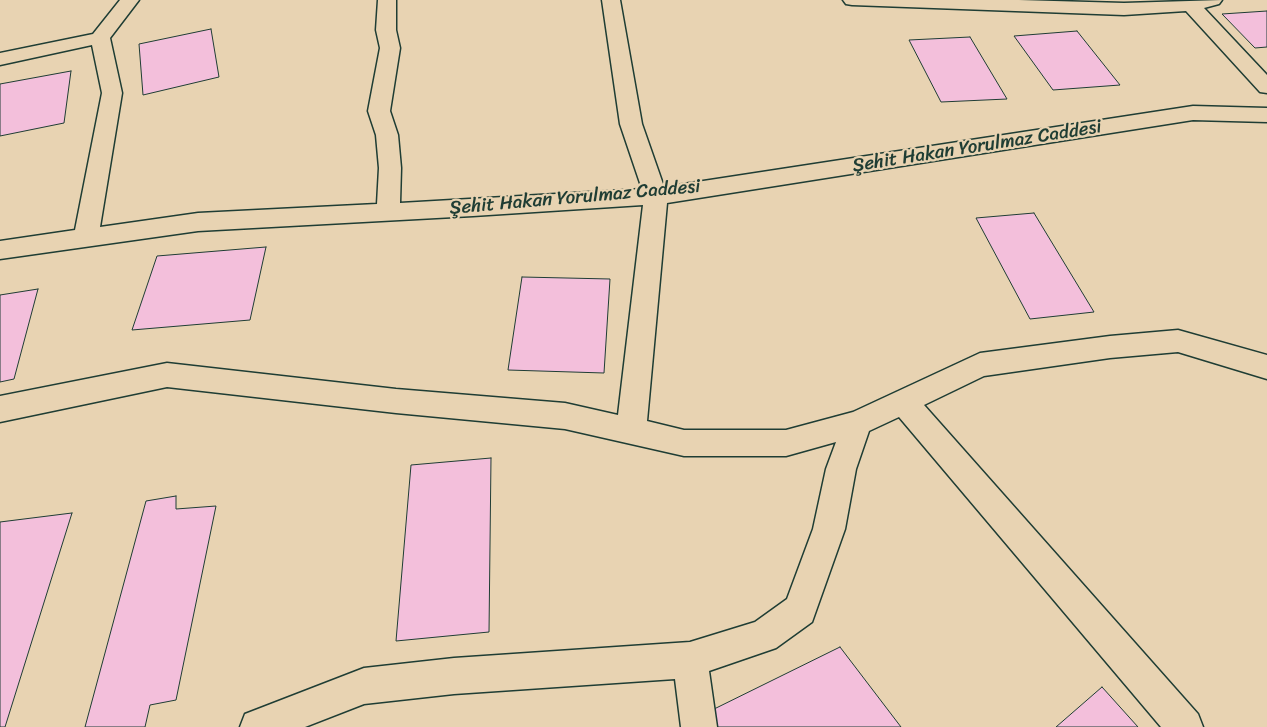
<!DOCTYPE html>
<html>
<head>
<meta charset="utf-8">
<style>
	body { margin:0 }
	canvas { display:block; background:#e8d3b2 }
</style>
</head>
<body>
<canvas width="1267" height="727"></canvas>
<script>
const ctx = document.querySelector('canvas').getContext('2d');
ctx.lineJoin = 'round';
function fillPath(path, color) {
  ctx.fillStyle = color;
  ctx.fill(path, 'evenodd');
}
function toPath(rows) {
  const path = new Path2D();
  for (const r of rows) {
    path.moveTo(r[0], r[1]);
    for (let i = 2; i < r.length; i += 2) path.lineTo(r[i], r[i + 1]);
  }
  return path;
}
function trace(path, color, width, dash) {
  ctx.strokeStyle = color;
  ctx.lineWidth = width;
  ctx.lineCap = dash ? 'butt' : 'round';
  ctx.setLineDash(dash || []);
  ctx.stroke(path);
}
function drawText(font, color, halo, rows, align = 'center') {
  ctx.font = font + ' Sriracha,sans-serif';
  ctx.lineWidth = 4.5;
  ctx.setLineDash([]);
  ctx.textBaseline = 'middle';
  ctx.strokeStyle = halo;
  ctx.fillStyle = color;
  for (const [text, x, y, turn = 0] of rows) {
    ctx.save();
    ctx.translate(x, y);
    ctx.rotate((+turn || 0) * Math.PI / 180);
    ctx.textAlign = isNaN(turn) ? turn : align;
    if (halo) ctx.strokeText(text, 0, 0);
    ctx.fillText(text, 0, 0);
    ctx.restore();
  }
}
const building = toPath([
	[1267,11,1267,47,1255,48,1222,14,1267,11],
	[211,29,219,77,143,95,139,44,211,29],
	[1077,31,1120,85,1053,90,1014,36,1077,31],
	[970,37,1007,99,941,102,909,40,970,37],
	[71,71,64,123,0,136,0,84,71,71],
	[1034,213,1094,312,1030,319,976,218,1034,213],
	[266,247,250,320,132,330,157,256,266,247],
	[522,277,610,279,604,373,508,370,522,277],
	[38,289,14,379,0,382,0,295,38,289],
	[491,458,489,632,396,641,411,465,491,458],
	[176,496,176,509,216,506,176,700,150,705,145,727,85,727,146,501,176,496],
	[72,513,5,727,0,727,0,522,72,513],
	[840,647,901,727,713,727,706,713,840,647],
	[1102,687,1138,727,1056,727,1102,687]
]);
fillPath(building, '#f3bfdb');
trace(building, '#1f3d34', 1);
const minor = toPath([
	[120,0,139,0,110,38,122,93,100,227,198,213,377,204,379,168,376,135,368,111,380,48,376,30,378,0,396,0,396,30,400,48,390,111,398,135,401,168,400,203,642,189,620,124,602,0,620,0,642,124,664,187,1193,106,1267,108,1267,122,1193,120,667,203,647,421,684,430,786,430,853,412,980,353,1110,336,1178,330,1267,355,1267,379,1178,352,1110,358,984,376,924,405,1198,714,1203,727,1161,727,899,417,869,431,856,469,845,529,812,622,776,648,709,671,717,727,681,727,675,679,454,694,364,704,305,727,240,727,245,714,364,668,454,658,690,642,755,622,787,599,813,529,826,469,836,442,786,456,684,456,565,429,396,413,167,387,0,422,0,396,167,363,396,389,565,403,618,415,643,205,473,216,198,231,0,259,0,241,75,230,102,93,92,45,0,65,0,53,93,34,120,0],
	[843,0,1019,0,1124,3,1222,0,1219,4,1204,8,1267,75,1267,93,1260,92,1186,11,1124,15,852,5,846,4,843,0]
]);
trace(minor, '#1f3d34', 3);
fillPath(minor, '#e8d3b2');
drawText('19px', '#1f3d34', '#e8d3b2', [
	["Şehit Hakan Yorulmaz Caddesi",977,147,-9],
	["Şehit Hakan Yorulmaz Caddesi",575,198,-5]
]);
</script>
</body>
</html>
